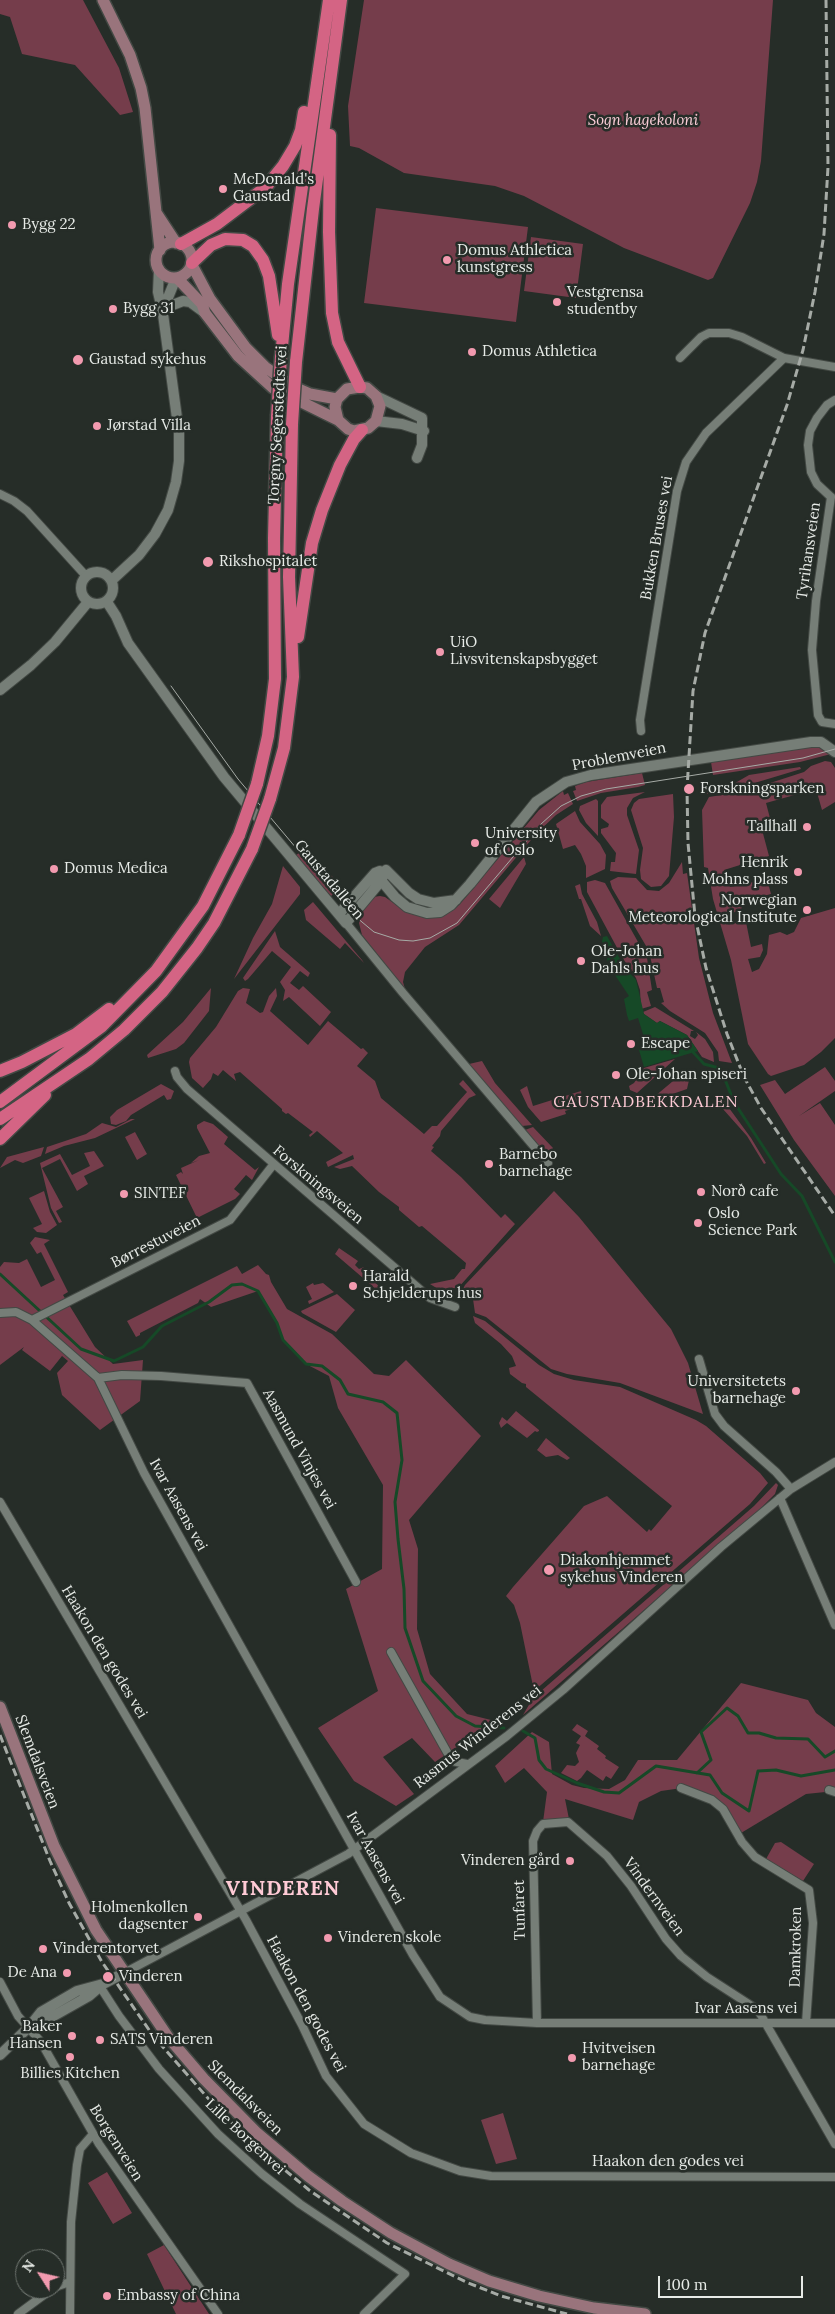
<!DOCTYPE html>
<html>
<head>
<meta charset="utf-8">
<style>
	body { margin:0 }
	#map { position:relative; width:835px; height:2314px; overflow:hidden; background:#262d28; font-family:Lora,serif }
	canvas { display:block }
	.north { position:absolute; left:15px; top:2249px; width:50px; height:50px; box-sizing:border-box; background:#262d28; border:1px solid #737974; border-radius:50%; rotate:305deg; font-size:14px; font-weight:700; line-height:20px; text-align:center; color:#e7ebe7 }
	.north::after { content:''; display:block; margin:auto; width:18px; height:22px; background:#f29aaf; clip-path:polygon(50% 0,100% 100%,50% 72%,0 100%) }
	.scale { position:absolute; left:658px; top:2276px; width:145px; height:22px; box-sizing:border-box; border:2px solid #e7ebe7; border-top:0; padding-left:6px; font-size:15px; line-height:18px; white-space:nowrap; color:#e7ebe7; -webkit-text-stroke:4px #262d28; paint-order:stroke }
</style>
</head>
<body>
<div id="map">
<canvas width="835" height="2314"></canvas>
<div class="north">N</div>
<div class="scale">100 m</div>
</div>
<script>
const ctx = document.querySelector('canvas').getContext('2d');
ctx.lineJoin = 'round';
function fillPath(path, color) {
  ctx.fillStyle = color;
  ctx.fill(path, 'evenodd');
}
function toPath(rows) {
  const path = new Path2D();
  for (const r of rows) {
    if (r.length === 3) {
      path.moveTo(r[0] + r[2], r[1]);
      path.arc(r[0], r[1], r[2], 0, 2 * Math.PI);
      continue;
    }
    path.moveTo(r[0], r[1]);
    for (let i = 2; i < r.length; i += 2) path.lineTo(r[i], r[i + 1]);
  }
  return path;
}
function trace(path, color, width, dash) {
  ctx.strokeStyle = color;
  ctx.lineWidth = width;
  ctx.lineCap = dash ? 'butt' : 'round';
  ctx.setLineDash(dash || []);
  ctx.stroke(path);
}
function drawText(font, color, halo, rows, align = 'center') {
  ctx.font = font + ' Lora,serif';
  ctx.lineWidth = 5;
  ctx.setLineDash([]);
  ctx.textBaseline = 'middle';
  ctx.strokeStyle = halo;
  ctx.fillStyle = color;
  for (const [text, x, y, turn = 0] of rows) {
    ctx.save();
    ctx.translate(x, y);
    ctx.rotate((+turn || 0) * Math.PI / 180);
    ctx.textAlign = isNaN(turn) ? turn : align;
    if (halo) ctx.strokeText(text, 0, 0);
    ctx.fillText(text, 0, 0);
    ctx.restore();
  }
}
fillPath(toPath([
	[0,0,83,0,119,68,133,112,120,115,75,65,22,54,10,17,0,14],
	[364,0,773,0,761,161,757,182,750,203,713,278,708,280,624,248,524,196,495,186,404,173,359,148,350,146,348,106],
	[376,208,528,227,516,322,364,303],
	[531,237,583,244,576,298,524,291],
	[807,747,820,748,831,754,800,762,713,775,711,762],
	[825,761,831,762,835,768,835,802,822,810,816,789,766,803,771,822,761,826,769,856,724,870,730,887,767,879,771,894,744,901,741,910,732,913,735,923,746,922,751,947,762,944,763,950,760,957,748,959,752,972,759,969,767,954,769,935,780,932,787,935,794,932,801,918,835,908,835,1038,821,1052,804,1065,771,1076,768,1074,748,1044,731,960,713,899,708,868,704,867,702,810,709,797,734,793,767,784,804,772,811,766],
	[800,767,801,769,738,788,707,794,708,789,730,786,749,775],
	[642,773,645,785,638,787,601,793,577,801,573,791,576,790,575,786,586,782],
	[563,791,564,795,568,793,573,804,556,815,536,834,459,925,425,947,405,972,403,982,405,989,362,935,359,923,364,909,373,897,380,896,385,897,405,911,418,915,444,914,453,910,460,904,539,810],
	[645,792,633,798,627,808,627,815,639,850,636,874,610,871,611,862,615,862,616,853,601,833,601,829,608,827,609,824,601,818,601,805,607,797],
	[673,794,674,817,669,876,661,886,651,887,641,879,640,870,643,848,631,810,634,803,639,799],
	[596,799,598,801,598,836,586,823,579,810,580,806],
	[575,811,580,822,600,844,606,855,605,869,586,878,586,866,581,854,575,845,563,849,556,824],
	[305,848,309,849,341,887,331,896,295,856],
	[524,857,526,864,500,908,489,899],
	[682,862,683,874,687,873,699,958,713,1013,732,1063,719,1061,718,1052,705,1033,670,1011,661,1003,664,1002,660,988,657,988,649,951,612,888,610,881,618,877,636,878,647,890,659,891,669,883],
	[283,866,300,887,300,894,234,979,253,938,272,904],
	[595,880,605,883,647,958,652,990,647,992,651,1006,641,1009,640,990,636,978,622,957,587,892,587,882],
	[580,884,582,894,597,922,601,936,590,926,581,899,579,899,575,886],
	[313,902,362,960,364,963,345,943,340,949,306,920,304,910],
	[275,931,280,947,310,973,308,977,300,971,290,983,299,990,303,986,331,1012,320,1026,289,997,283,1001,285,990,280,982,291,967,272,951,248,979,245,981,243,978],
	[211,988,209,1011,184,1043,176,1049,148,1058,147,1055,183,1022],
	[243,988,250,989,246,1003,260,1013,263,1012,269,996,276,988,277,996,270,1011,308,1045,328,1021,361,1049,363,1048,368,1053,357,1066,375,1081,381,1098,424,1134,432,1126,437,1126,467,1092,459,1084,463,1080,476,1095,469,1098,441,1131,440,1136,432,1146,434,1147,431,1151,461,1177,501,1218,505,1214,515,1224,458,1288,438,1289,430,1284,454,1279,462,1269,465,1269,466,1263,422,1226,419,1227,399,1210,399,1207,379,1192,352,1166,340,1169,334,1167,354,1159,353,1155,328,1167,326,1162,343,1153,317,1131,310,1137,309,1135,313,1132,288,1113,286,1114,282,1111,282,1109,240,1072,234,1074,236,1081,223,1070,218,1076,213,1073,211,1079,203,1088,192,1078,189,1062,190,1058,216,1027,238,991],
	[655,1007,694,1031,691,1031,690,1036,695,1039,698,1035,696,1032,705,1039,713,1052,714,1062,702,1057,687,1035,660,1021,657,1023,644,1014,643,1012],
	[675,1059,637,1093,630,1090,629,1086,634,1083,644,1068],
	[482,1061,495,1083,532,1125,522,1126,469,1064],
	[825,1067,835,1081,835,1091,799,1116,820,1103,835,1125,835,1196,794,1140,760,1085,775,1080,785,1094],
	[679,1076,689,1080,687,1089,655,1100,654,1097],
	[161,1084,174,1091,171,1099,167,1100,164,1095,131,1115,126,1121,116,1125,111,1124,110,1117,117,1110],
	[527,1086,533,1106,581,1091,583,1105,565,1111,566,1114,541,1122,528,1107,520,1090],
	[721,1097,751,1138,766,1163,764,1164,747,1136,714,1099],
	[131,1119,135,1119,95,1138,64,1146,45,1154,47,1147,86,1134,102,1123,116,1127],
	[204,1121,213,1124,228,1137,224,1144,255,1170,259,1167,252,1180,246,1175,234,1189,240,1194,235,1199,197,1218,176,1175,181,1172,183,1174,181,1168,199,1160,191,1163,199,1156,210,1153,197,1128,197,1125],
	[533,1127,553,1148,552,1151,543,1152,525,1130],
	[135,1132,147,1154,137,1160,125,1137],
	[44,1147,41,1156,23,1163,15,1160,0,1168,7,1157],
	[94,1151,104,1166,84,1176,88,1184,77,1191,60,1159,42,1168,63,1207,56,1211,62,1222,59,1223,51,1208,40,1163,60,1154,72,1175,90,1166,84,1153],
	[44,1191,50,1212,57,1225,46,1233,37,1232,33,1228,42,1224,29,1198],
	[554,1191,579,1217,671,1329,688,1363,703,1414,620,1383,567,1374,551,1369,486,1317,475,1313,473,1299,463,1289,465,1285],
	[35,1237,50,1240,44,1244,68,1292,63,1295,95,1347,113,1364,143,1360,140,1401,100,1430,62,1395,57,1373,68,1361,62,1356,50,1371,22,1350,24,1347,0,1365,0,1267,4,1262,19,1263,27,1259,41,1287,55,1280,41,1252,37,1254,30,1243],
	[339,1248,358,1261,355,1265,359,1269,364,1267,361,1271,366,1275,371,1272,368,1276,372,1280,377,1278,374,1282,379,1286,384,1284,381,1288,386,1292,390,1289,384,1296,335,1254],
	[258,1265,266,1274,269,1275,271,1282,287,1309,332,1334,374,1374,389,1376,406,1360,481,1436,409,1520,418,1549,417,1629,430,1674,467,1714,495,1721,435,1762,412,1738,383,1757,414,1794,396,1806,354,1781,318,1728,378,1691,346,1589,382,1569,383,1485,338,1408,329,1376,306,1364,283,1340,277,1323,258,1291,211,1307,200,1299,198,1303,140,1333,140,1335,136,1337,127,1321,237,1266,242,1274],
	[313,1283,314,1285,323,1283,334,1292,309,1304,308,1301,312,1299,306,1287],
	[337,1294,355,1310,336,1332,302,1313,301,1311],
	[473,1316,485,1321,539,1365,554,1374,574,1380,620,1387,696,1420,706,1426,760,1473,768,1483,750,1504,534,1691,520,1623,514,1605,506,1596,513,1587,584,1506,607,1496,647,1532,649,1529,651,1531,672,1506,526,1387,526,1384,522,1383,510,1374,509,1368,516,1366,512,1356,501,1344,475,1323],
	[516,1411,539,1430,539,1431,537,1432,535,1431,527,1438,507,1423,501,1428,499,1423,502,1417,507,1421],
	[546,1438,570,1458,567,1460,558,1455,546,1457,537,1450],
	[776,1483,778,1485,775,1494,758,1511,523,1715,533,1698,754,1506],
	[741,1683,808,1700,816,1713,835,1727,835,1791,806,1794,741,1833,731,1818,712,1802,682,1788,661,1791,639,1802,633,1820,565,1799,569,1819,543,1822,547,1792,524,1768,505,1783,495,1766,532,1732,549,1742,552,1774,572,1785,584,1788,609,1789,625,1780,638,1760,677,1760],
	[577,1724,588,1731,585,1736,599,1746,597,1749,606,1756,605,1758,619,1767,611,1779,606,1776,603,1781,587,1770,581,1778,577,1781,561,1773,567,1765,575,1766,579,1762,576,1753,580,1745,576,1743,581,1736,572,1730],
	[781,1842,814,1864,803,1881,766,1859,775,1843],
	[503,2113,517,2159,496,2164,481,2120],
	[107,2172,132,2213,113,2224,88,2183],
	[164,2245,209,2314,176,2314,147,2254]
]), '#753d4b');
fillPath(toPath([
	[607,936,625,968,636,980,644,1014,657,1023,660,1021,687,1035,698,1051,644,1067,639,1050,647,1047,638,1018,629,1021,627,1015,624,999,629,996,609,966,602,941,603,937]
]), '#164927');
trace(toPath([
	[693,1052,704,1064,719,1068,722,1072,734,1102,781,1174,802,1196,835,1262],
	[0,1274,81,1349,114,1361,143,1347,162,1326,209,1302,232,1285,242,1284,258,1291,277,1323,283,1340,306,1364,322,1366,340,1380,348,1394,383,1402,397,1413,402,1460,395,1502,398,1539,404,1589,405,1628,423,1681,456,1716,475,1726,504,1728],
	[523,1731,535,1738,539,1760,546,1769,577,1783,604,1792,619,1793,656,1766,710,1775,722,1793,749,1811,758,1771,776,1770,801,1776,835,1770],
	[697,1773,711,1760,701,1732,727,1708,738,1716,748,1733,759,1733,776,1738,808,1739,825,1757,835,1751]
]), '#164927', 3);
const minor = toPath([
	[680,358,701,337,709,333,729,333,742,337,784,358,835,367],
	[0,494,14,501,27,511,86,576],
	[831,497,816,601,812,650,818,715,822,722,835,724],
	[831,497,817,484,811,472,808,445,810,431,817,418,827,405,835,400],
	[641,731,640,720,677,491,686,462,706,433,784,358],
	[346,923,403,993,548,1163],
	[175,1071,177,1077,187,1089,430,1298,455,1307],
	[0,1313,16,1312,32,1320,98,1378,122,1375,161,1376,247,1383,356,1582],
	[32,1320,230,1220,273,1165],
	[699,1359,715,1414,724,1426,776,1472,791,1489],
	[98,1378,144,1473,413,1955,440,1997,470,2017,485,2020,537,2023,835,2023],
	[780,1498,835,1625],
	[0,1502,246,1920,302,2025,326,2076,364,2124,411,2153,460,2171,491,2176,835,2177],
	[391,1652,452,1761,467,1764],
	[681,1788,712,1800,723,1809,742,1842,755,1857,809,1890,813,1923,806,2023],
	[829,1790,835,1792],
	[124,1973,348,1854,507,1736,563,1690,721,1547,791,1489,835,1462],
	[0,1982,18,2016,41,2042,99,2144,218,2314],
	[99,1985,119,2016,159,2069,218,2134,262,2174,300,2204,405,2274,364,2314],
	[537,2023,533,1841,537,1831,543,1824,568,1822,607,1856,631,1886,666,1939,681,1956,707,1977,758,2010,835,2144],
	[55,2287,70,2282],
	[18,2314,52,2289],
	[70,2314,71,2222,77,2165,80,2149,93,2134]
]);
const tertiary = toPath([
	[159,269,158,292,163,313],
	[165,308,183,301,190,302,205,313],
	[376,396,422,418,422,445,417,458],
	[376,421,402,424,424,431],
	[97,588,16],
	[112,580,139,555,155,534,168,510,176,482,179,461,179,433,163,314,167,300,176,278],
	[107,602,116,616,128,643,224,777,346,923,381,881,386,870],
	[0,690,31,665,55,642,88,602],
	[386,870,409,893,418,899,434,903,456,900],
	[375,873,395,897,407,907,427,913,440,912,451,905,470,884,536,802,566,782,591,775,811,742,821,742,835,752],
	[339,914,375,873,380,871],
	[30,2027,43,2022,89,1996,103,1984,124,1973],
	[0,2055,29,2027,41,2012,77,1991,103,1984]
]);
const secondary = toPath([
	[103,0,130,55,141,88,145,108,160,250],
	[157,214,176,243],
	[174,260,18],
	[192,265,210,299,246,348,265,367,294,387,310,394,337,399],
	[177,278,202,304,205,313,238,356,273,388,338,420,348,429,354,431,368,428,376,421,380,406,376,396,367,388,360,387,347,389,337,399,335,407,338,420],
	[0,1707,54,1846,96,1930,168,2037,204,2079,257,2133,308,2176,342,2201,391,2233,449,2264,489,2281,539,2296,594,2308,645,2314]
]);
const trunk = toPath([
	[330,135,329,232,332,313,338,342,360,387],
	[181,244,217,224,266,187,283,166,295,146,301,130,304,112],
	[192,263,211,245,225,239,243,240,253,246,263,260,269,276,278,335],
	[281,357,288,284,329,0],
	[296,362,313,209,341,0],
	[298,637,312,543,322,510,340,465,354,439,362,430],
	[257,784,268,736,275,679,274,538,277,416],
	[270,799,284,748,293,677,289,577,292,424],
	[0,1071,22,1062,76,1034,109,1009],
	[0,1102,101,1027,156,971,203,906,239,835],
	[0,1119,89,1059,124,1030,162,992,197,948,214,923,252,849],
	[0,1139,45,1095]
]);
trace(minor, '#434944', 10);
trace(tertiary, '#434944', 12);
trace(secondary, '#434944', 14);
trace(trunk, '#434944', 15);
trace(minor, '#767e77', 8);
trace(tertiary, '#767e77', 10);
trace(secondary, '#99747c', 11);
trace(trunk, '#d46484', 12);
trace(toPath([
	[171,686,238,779,350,912,374,932,399,940,413,941,430,938,457,923,541,824,561,806,581,796,606,789,803,758,835,749]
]), '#a6aba6', 1);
trace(toPath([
	[826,0,828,167,824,234,815,292,803,350,787,405,705,633,693,691,687,789,688,843,695,916,706,968,727,1034,744,1077,761,1108,835,1216],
	[0,1735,50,1861,69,1903,102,1962,154,2037,221,2113,269,2157,309,2190,387,2243,466,2282,501,2296,567,2314]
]), '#a6aba6', 3, [8, 4]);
const trunkBridge = toPath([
	[277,416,281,357],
	[292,424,296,362],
	[239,835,257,784],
	[252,849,270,799]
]);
trace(trunkBridge, '#434944', 15, []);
trace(trunkBridge, '#d46484', 12);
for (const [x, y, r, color] of [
	[223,189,5,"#f29aaf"],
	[12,225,5,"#f29aaf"],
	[447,260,5,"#f29aaf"],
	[557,302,5,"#f29aaf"],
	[113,309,5,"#f29aaf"],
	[472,352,5,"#f29aaf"],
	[78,360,6,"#f29aaf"],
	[97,426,5,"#f29aaf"],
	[208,562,6,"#f29aaf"],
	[440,652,5,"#f29aaf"],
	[689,789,6,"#f29aaf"],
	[807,827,5,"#f29aaf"],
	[475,843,5,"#f29aaf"],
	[54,869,5,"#f29aaf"],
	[798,872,5,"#f29aaf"],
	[807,910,5,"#f29aaf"],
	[581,961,5,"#f29aaf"],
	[631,1044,5,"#f29aaf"],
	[616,1075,5,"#f29aaf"],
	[489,1164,5,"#f29aaf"],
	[701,1192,5,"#f29aaf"],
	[124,1194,5,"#f29aaf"],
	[698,1223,5,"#f29aaf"],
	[353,1286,5,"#f29aaf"],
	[796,1391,5,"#f29aaf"],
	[549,1570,6,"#f29aaf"],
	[570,1861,5,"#f29aaf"],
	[198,1917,5,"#f29aaf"],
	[328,1938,5,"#f29aaf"],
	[43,1949,5,"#f29aaf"],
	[67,1973,5,"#f29aaf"],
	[108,1977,6,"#f29aaf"],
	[72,2036,5,"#f29aaf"],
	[100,2040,5,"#f29aaf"],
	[70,2057,5,"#f29aaf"],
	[572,2058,5,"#f29aaf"],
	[107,2296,5,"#f29aaf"]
]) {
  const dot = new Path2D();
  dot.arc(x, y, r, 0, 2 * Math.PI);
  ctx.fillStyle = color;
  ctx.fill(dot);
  trace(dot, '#262d28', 2);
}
drawText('italic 15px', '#fcced8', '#262d28', [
	["Sogn hagekoloni",643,121]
]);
drawText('15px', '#e7ebe7', '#262d28', [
	["McDonald's",233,180],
	["Gaustad",233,197],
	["Bygg 22",22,225],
	["Domus Athletica",457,251],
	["kunstgress",457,268],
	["Vestgrensa",567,293],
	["studentby",567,310],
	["Bygg 31",123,309],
	["Domus Athletica",482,352],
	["Gaustad sykehus",89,360],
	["Jørstad Villa",107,426],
	["Rikshospitalet",219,562],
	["UiO",450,643],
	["Livsvitenskapsbygget",450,660],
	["Forskningsparken",700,789],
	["Tallhall",797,827,"right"],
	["University",485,834],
	["of Oslo",485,851],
	["Henrik",788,863,"right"],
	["Mohns plass",788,880,"right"],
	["Domus Medica",64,869],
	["Norwegian",797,901,"right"],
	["Meteorological Institute",797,918,"right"],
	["Ole-Johan",591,952],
	["Dahls hus",591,969],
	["Escape",641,1044],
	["Ole-Johan spiseri",626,1075],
	["Barnebo",499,1155],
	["barnehage",499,1172],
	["Norð cafe",711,1192],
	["SINTEF",134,1194],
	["Oslo",708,1214],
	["Science Park",708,1231],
	["Harald",363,1277],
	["Schjelderups hus",363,1294],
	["Universitetets",786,1382,"right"],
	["barnehage",786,1399,"right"],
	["Diakonhjemmet",560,1561],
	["sykehus Vinderen",560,1578],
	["Vinderen gård",560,1861,"right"],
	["Holmenkollen",188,1908,"right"],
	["dagsenter",188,1925,"right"],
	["Vinderen skole",338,1938],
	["Vinderentorvet",53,1949],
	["De Ana",57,1973,"right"],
	["Vinderen",119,1977],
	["Baker",62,2027,"right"],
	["Hansen",62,2044,"right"],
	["SATS Vinderen",110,2040],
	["Hvitveisen",582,2049],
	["barnehage",582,2066],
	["Billies Kitchen",70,2074,"center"],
	["Embassy of China",117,2296]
], 'left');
drawText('15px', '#e7ebe7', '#262d28', [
	["Torgny Segerstedts vei",278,425,-87],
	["Bukken Bruses vei",657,538,-80],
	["Tyrihansveien",809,551,-82],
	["Problemveien",619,757,-11],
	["Gaustadalléen",329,880,50],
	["Forskningsveien",318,1185,40],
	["Børrestuveien",156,1242,-27],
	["Aasmund Vinjes vei",299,1449,61],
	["Ivar Aasens vei",178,1505,61],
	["Haakon den godes vei",104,1652,59],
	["Rasmus Winderens vei",478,1737,-38],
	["Slemdalsveien",37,1762,69],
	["Ivar Aasens vei",375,1858,61],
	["Vindernveien",654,1897,54],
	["Tunfaret",520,1910,-91],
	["Damkroken",796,1947,-89],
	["Haakon den godes vei",306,2004,62],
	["Ivar Aasens vei",746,2009],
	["Slemdalsveien",245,2098,45],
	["Lille Borgenvei",245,2137,43],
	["Borgenveien",116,2143,58],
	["Haakon den godes vei",668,2162]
]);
ctx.letterSpacing = '1px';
drawText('16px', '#ffcbd6', '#262d28', [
	["GAUSTADBEKKDALEN",646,1102]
]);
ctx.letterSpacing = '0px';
ctx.letterSpacing = '1px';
drawText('bold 20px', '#ffcbd6', '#262d28', [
	["VINDEREN",283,1889]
]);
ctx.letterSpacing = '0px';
</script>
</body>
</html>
